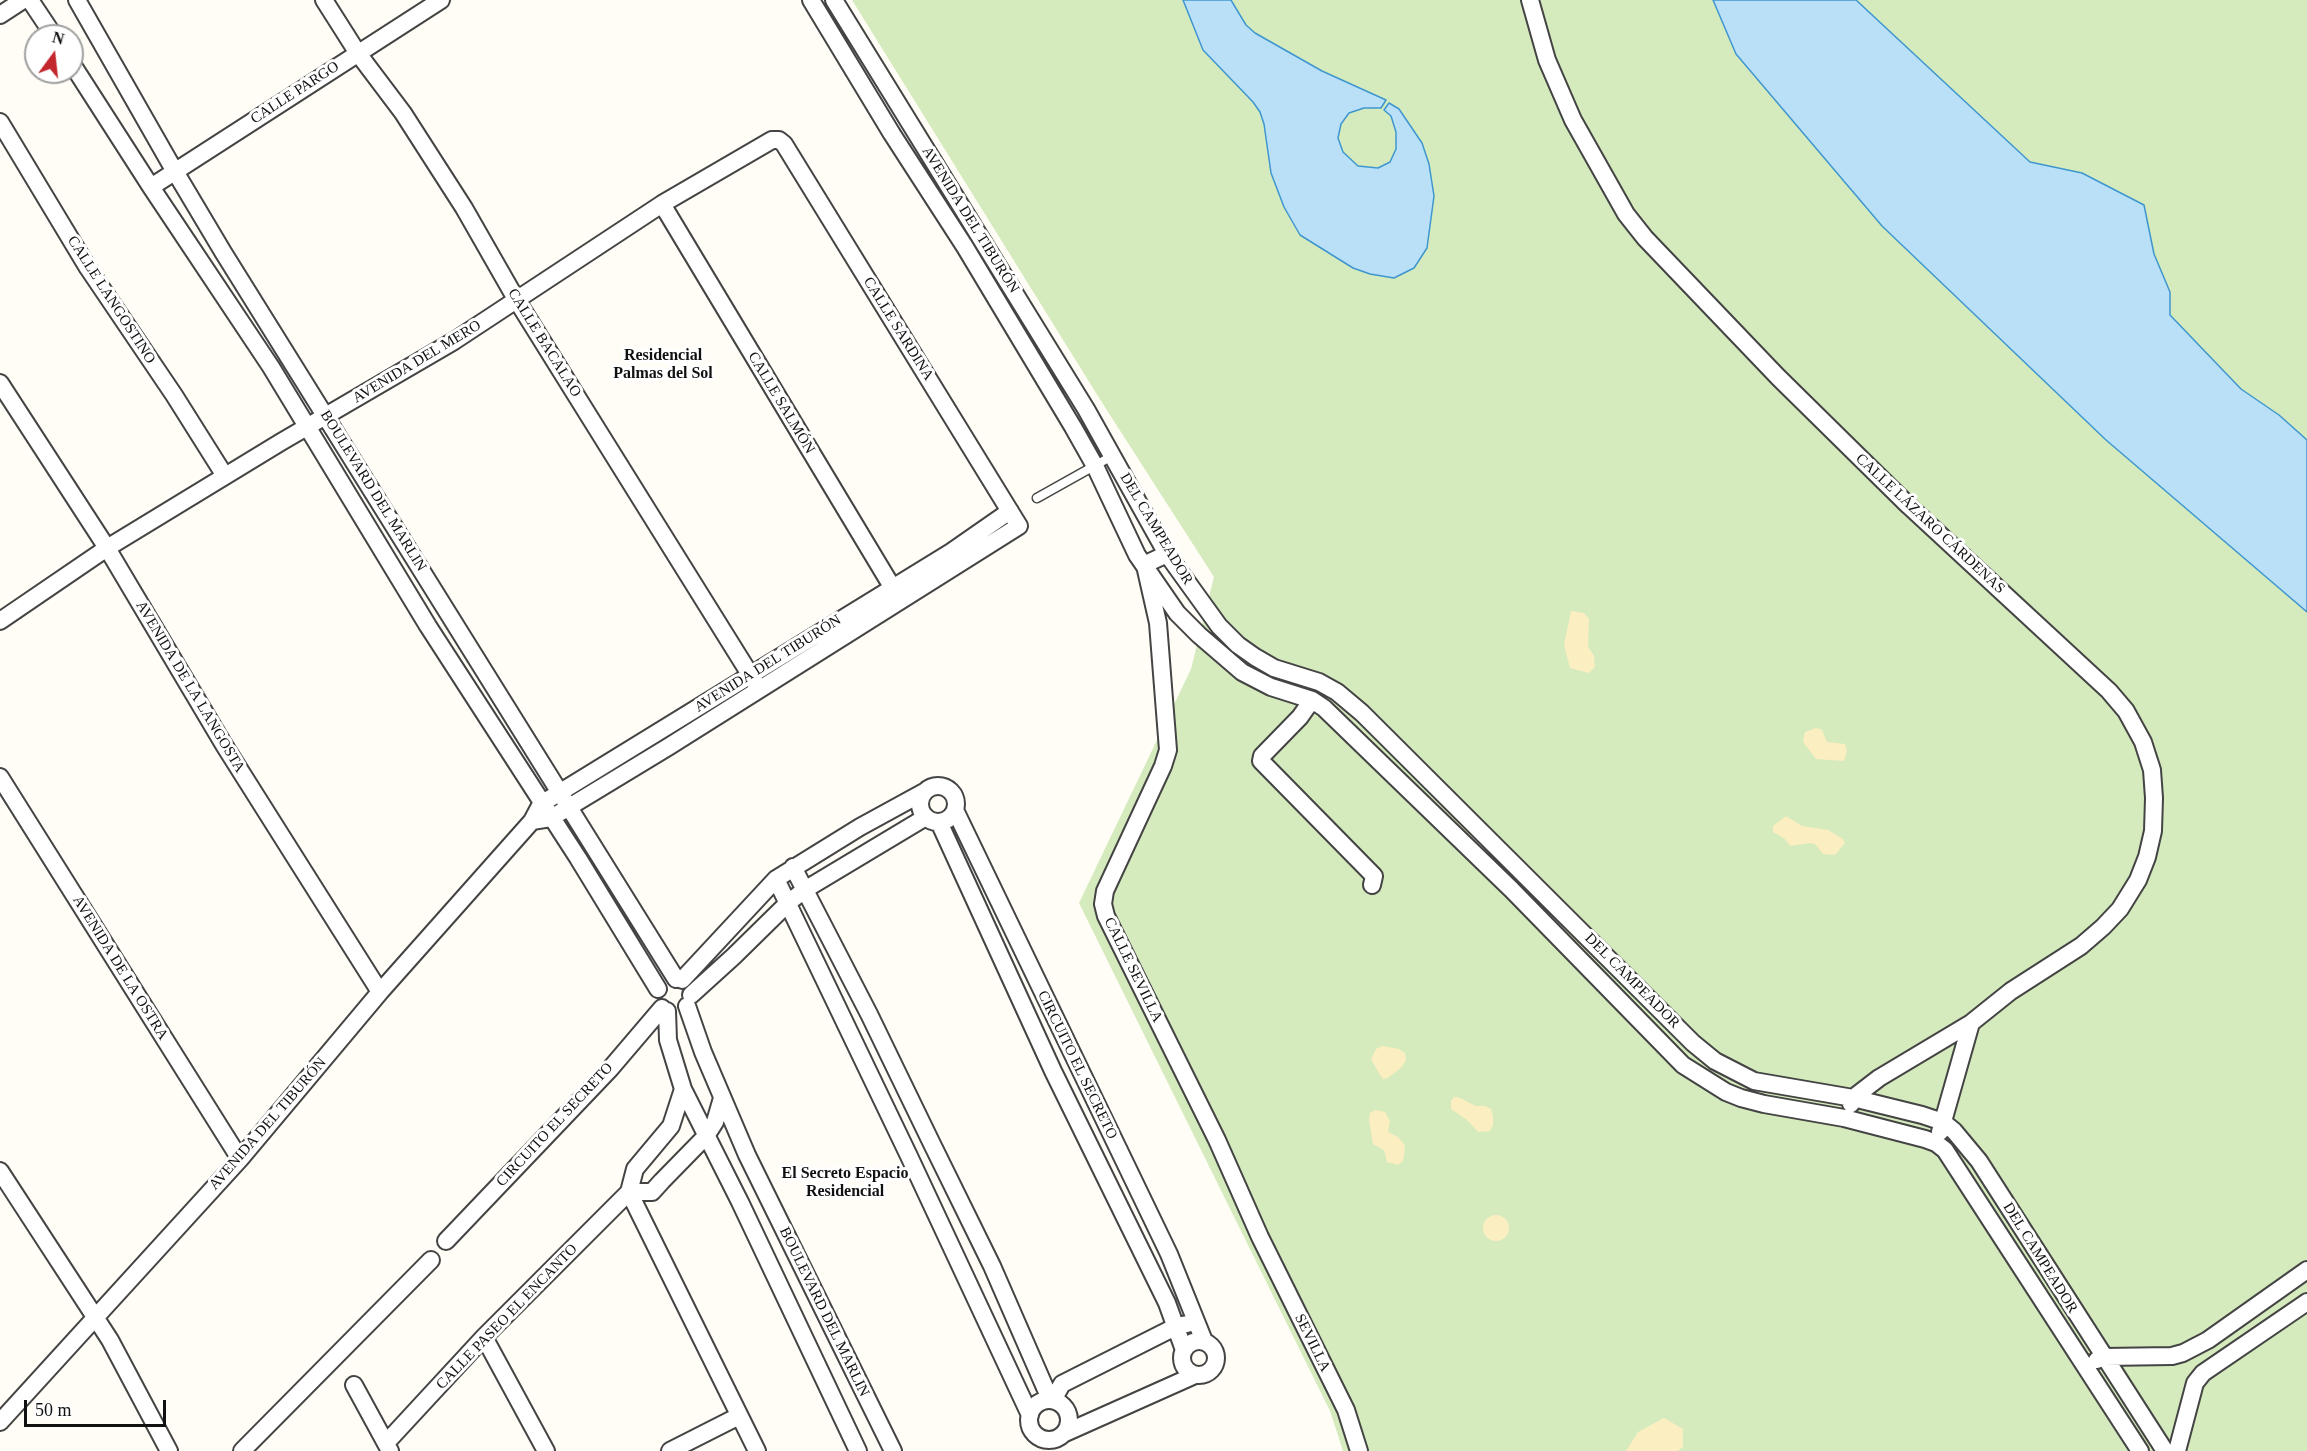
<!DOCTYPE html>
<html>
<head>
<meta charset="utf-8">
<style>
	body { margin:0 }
	#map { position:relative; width:2307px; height:1451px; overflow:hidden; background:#fffdf5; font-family:"Times New Roman",serif }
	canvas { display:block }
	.north { position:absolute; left:24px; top:24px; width:60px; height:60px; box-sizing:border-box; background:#fff; border:2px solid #a0a0a0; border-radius:50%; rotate:15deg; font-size:16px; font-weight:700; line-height:24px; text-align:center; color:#111 }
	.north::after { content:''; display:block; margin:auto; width:21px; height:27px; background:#c4262e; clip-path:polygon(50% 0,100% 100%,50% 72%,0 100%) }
	.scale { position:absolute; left:24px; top:1400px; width:142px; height:27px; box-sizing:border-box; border:3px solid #111; border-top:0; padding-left:8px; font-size:18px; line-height:21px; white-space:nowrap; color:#111; -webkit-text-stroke:4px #fff; paint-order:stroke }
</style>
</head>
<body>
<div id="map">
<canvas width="2307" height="1451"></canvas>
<div class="north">N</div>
<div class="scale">50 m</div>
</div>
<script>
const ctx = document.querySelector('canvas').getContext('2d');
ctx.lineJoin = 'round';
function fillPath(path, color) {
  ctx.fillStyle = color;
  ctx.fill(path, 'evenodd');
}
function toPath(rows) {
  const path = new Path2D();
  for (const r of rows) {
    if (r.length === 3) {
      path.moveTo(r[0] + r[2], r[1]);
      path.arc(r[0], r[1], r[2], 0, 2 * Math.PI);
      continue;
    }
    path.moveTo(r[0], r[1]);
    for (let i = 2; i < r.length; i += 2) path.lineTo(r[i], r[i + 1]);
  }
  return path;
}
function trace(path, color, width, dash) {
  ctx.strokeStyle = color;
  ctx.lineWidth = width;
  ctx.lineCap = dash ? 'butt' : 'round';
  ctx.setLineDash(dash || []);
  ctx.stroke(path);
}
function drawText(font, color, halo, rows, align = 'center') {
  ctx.font = font + ' "Times New Roman",serif';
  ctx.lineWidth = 6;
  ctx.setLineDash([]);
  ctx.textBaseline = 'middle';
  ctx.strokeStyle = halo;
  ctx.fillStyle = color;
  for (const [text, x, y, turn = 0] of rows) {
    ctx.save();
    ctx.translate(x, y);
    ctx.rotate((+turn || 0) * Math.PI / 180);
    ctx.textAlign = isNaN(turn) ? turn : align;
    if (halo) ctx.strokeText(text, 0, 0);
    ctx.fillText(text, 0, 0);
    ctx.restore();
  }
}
fillPath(toPath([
	[852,0,2307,0,2307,1451,1343,1451,1330,1411,1079,903,1191,669,1214,577,1101,401]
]), '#d5ebbd');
fillPath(toPath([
	[1571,611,1584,613,1589,619,1588,646,1594,656,1595,667,1589,673,1570,668,1564,645],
	[1816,728,1822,730,1827,742,1845,744,1847,751,1844,761,1816,759,1803,742,1805,732],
	[1786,816,1802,826,1828,830,1843,839,1845,843,1835,855,1823,854,1815,844,1810,843,1790,846,1785,839,1773,832,1773,826],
	[1382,1046,1399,1049,1405,1053,1406,1060,1402,1067,1388,1078,1383,1079,1380,1075,1371,1059,1376,1049],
	[1454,1097,1458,1097,1476,1106,1485,1106,1491,1109,1493,1116,1493,1125,1490,1131,1478,1132,1467,1120,1451,1109,1451,1101],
	[1375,1110,1385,1112,1390,1121,1388,1132,1398,1137,1404,1144,1405,1149,1403,1161,1398,1165,1387,1162,1384,1150,1373,1144,1369,1119,1370,1113],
	[1496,1228,13],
	[1664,1418,1683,1429,1683,1447,1678,1451,1626,1451,1638,1432]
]), '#fbeec1');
const water = toPath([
	[1183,0,1231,0,1246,25,1255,33,1322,71,1386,100,1381,108,1364,108,1349,113,1341,124,1338,138,1343,152,1358,166,1378,168,1390,162,1396,149,1396,132,1391,116,1384,110,1389,103,1399,109,1422,143,1429,164,1434,196,1427,248,1414,268,1394,278,1370,274,1353,268,1300,235,1284,207,1271,173,1264,124,1260,112,1253,102,1203,50,1183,0],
	[1713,0,1856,0,2030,162,2082,173,2144,205,2154,254,2170,292,2170,315,2241,389,2279,415,2307,440,2307,612,2106,440,1882,226,1736,54,1713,0]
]);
fillPath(water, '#b9e0f7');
trace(water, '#3f96cf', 1.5);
const lane = toPath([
	[1037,498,1112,456]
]);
const street = toPath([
	[30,0,54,36],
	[77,0,170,163,223,252,676,979],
	[324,0,357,52,403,113,464,208,516,299,756,684],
	[811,0,892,134,965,247,1073,427,1095,466,1137,555,1177,613,1199,635,1242,672,1271,687,1312,700,1324,708,1511,889,1683,1065,1726,1092,1741,1098,1764,1104,1844,1118,1925,1139,1936,1143,1945,1150,2140,1451],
	[834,0,1086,409,1167,554,1219,626,1238,645,1255,657,1274,668,1319,682,1337,692,1362,713,1693,1043,1715,1061,1754,1081,1853,1098,1922,1115,1943,1122,1954,1131,1979,1161,2165,1451],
	[1530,0,1547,60,1573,120,1626,214,1645,238,1778,377,1909,506,2109,691,2126,711,2143,742,2152,770,2154,798,2153,831,2147,857,2138,880,2120,909,2103,927,2081,946,2011,991,1971,1023,1879,1078,1853,1098,1851,1104],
	[0,15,23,0],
	[72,64,151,187,271,367,428,626,578,858,658,989],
	[0,122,88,268,174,395,225,476],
	[151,187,441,0],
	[662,204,897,595],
	[0,383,107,548,224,745,380,992],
	[1167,554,1150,562,1146,570,1158,623,1168,750,1163,766,1105,891,1103,904,1106,916,1217,1140,1260,1237,1346,1410,1359,1451],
	[0,621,107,548,281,442,454,341,662,204,772,140,779,140,784,144,1019,526,668,747,551,818,532,821],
	[1312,700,1300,717,1262,756,1261,761,1374,876,1372,885],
	[0,777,240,1159],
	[938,804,18],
	[955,810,1169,1254,1204,1341],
	[939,822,1053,1071,1167,1303,1184,1350],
	[793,867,869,1014,932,1144,992,1266,1050,1399],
	[776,879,908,1154,1030,1415],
	[682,980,776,879,860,827,924,792],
	[691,995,734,956,789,902,806,889,926,817],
	[687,1006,703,1052,747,1155,893,1451],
	[667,1011,668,1040,683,1089,740,1202,858,1451],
	[1940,1132,1971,1023],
	[0,1171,110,1340,169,1451],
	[629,1192,757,1451],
	[629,1192,652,1192,662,1181,706,1136,715,1122,722,1098],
	[446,1241,610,1069,662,1008],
	[484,1337,546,1451],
	[1199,1358,17],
	[2097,1360,2104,1357,2172,1356,2183,1353,2208,1340,2307,1270],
	[354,1385,390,1451],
	[1049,1420,20],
	[1053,1400,1062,1384,1177,1326,1187,1324],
	[0,1422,240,1159,380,992,532,821,541,804,951,552,1010,511],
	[1065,1433,1195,1375],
	[386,1443,484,1337,629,1192,635,1169,671,1126,683,1089],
	[242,1451,431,1260],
	[670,1451,739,1416],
	[2177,1451,2195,1383,2203,1373,2307,1302]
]);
trace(lane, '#444', 11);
trace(street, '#444', 20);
trace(lane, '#fff', 8);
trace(street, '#fff', 16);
drawText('15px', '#111', '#fff', [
	["CALLE PARGO",295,93,-33],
	["AVENIDA DEL TIBURÓN",970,220,58],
	["CALLE LANGOSTINO",111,300,57],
	["CALLE SARDINA",898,329,58],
	["CALLE BACALAO",544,343,58],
	["AVENIDA DEL MERO",417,362,-31],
	["CALLE SALMÓN",781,403,59],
	["BOULEVARD DEL MARLIN",373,491,58],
	["CALLE LÁZARO CÁRDENAS",1930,524,43],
	["DEL CAMPEADOR",1156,529,59],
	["AVENIDA DEL TIBURÓN",768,664,-32],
	["AVENIDA DE LA LANGOSTA",190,687,59],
	["AVENIDA DE LA OSTRA",120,968,58],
	["CALLE SEVILLA",1133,970,64],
	["DEL CAMPEADOR",1632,981,45],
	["CIRCUITO EL SECRETO",1077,1065,64],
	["AVENIDA DEL TIBURÓN",268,1124,-49],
	["CIRCUITO EL SECRETO",555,1125,-47],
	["DEL CAMPEADOR",2040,1258,58],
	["BOULEVARD DEL MARLIN",824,1312,64],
	["CALLE PASEO EL ENCANTO",507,1317,-46],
	["SEVILLA",1312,1343,64]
]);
drawText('bold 16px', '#111', '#fff', [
	["Residencial",663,356],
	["Palmas del Sol",663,374],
	["El Secreto Espacio",845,1174],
	["Residencial",845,1192]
]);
</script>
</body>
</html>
